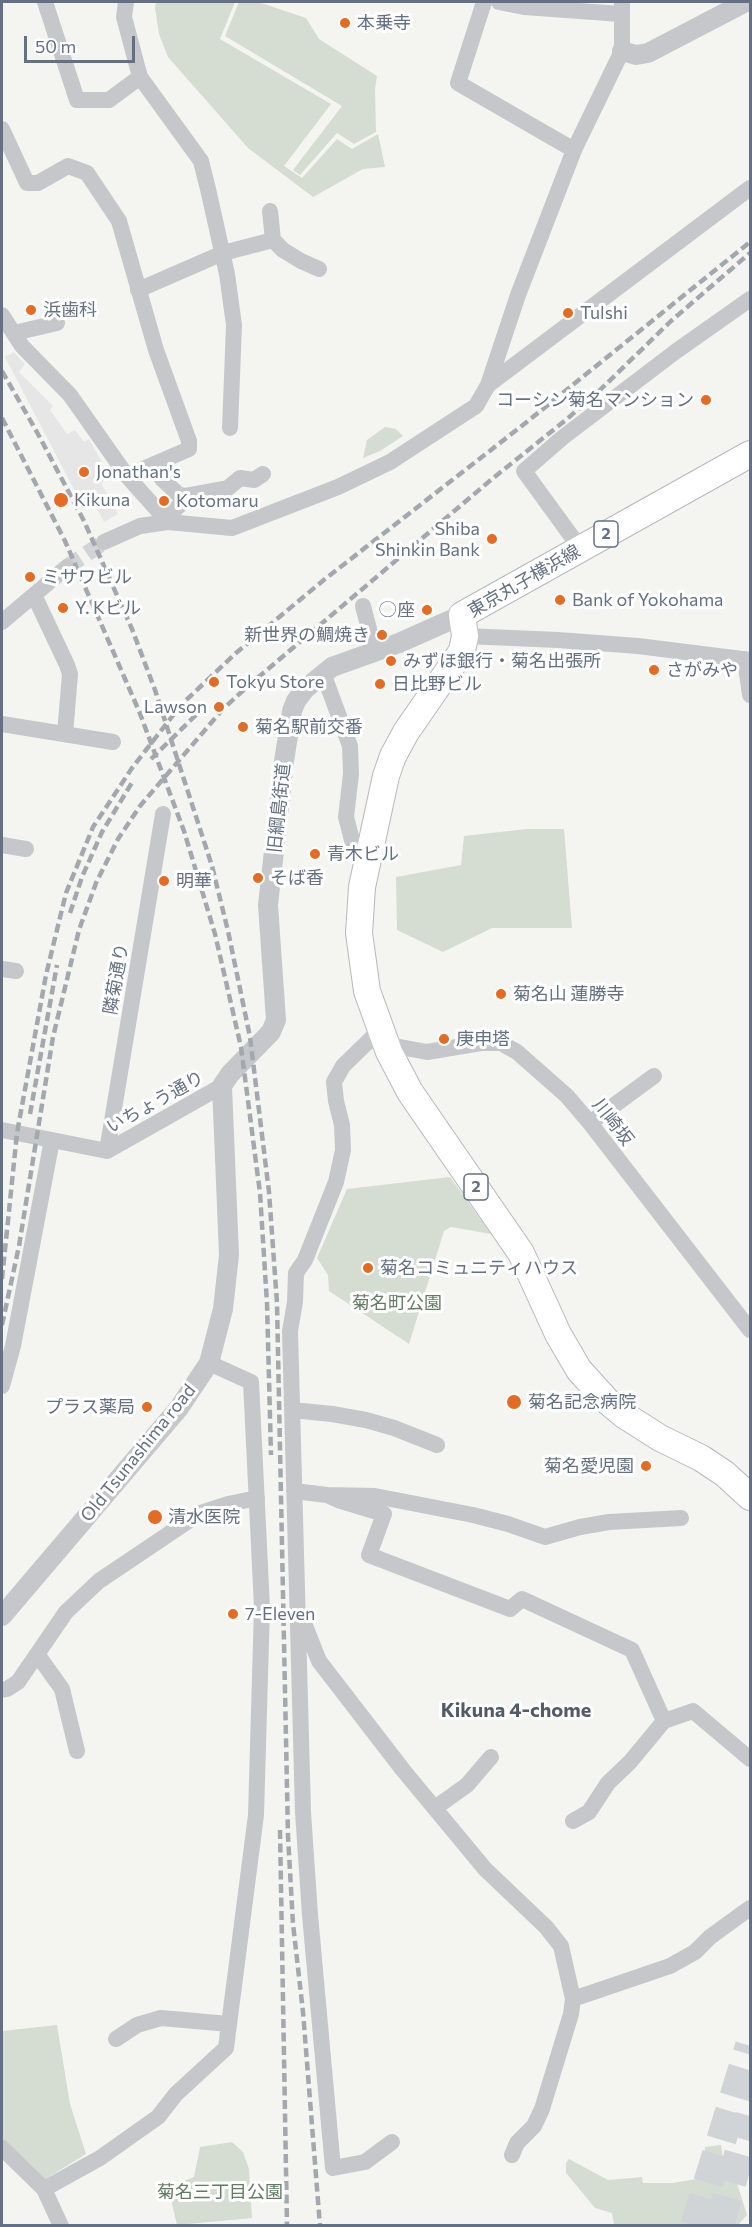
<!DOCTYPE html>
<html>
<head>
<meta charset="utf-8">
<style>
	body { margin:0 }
	#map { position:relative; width:752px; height:2227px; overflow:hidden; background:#f4f5f1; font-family:Commissioner,sans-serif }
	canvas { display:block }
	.frame { position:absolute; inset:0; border:3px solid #647083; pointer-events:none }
	.scale { position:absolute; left:24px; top:36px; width:111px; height:27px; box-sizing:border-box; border:3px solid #647083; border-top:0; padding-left:8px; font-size:18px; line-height:21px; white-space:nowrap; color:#647083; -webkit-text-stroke:4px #fff; paint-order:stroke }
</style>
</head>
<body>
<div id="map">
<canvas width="752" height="2227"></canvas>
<div class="frame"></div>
<div class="scale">50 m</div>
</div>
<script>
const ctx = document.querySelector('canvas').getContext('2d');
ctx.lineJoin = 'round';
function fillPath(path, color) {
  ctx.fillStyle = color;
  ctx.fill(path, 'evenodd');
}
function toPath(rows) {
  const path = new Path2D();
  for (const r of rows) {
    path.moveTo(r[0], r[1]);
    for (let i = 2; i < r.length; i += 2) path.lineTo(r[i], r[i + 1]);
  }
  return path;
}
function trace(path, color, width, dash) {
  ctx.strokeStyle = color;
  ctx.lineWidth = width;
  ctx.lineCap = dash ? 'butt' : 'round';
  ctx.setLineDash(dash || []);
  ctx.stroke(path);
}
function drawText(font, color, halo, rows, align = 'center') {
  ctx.font = font + ' Commissioner,"Noto Sans JP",sans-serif';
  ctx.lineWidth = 6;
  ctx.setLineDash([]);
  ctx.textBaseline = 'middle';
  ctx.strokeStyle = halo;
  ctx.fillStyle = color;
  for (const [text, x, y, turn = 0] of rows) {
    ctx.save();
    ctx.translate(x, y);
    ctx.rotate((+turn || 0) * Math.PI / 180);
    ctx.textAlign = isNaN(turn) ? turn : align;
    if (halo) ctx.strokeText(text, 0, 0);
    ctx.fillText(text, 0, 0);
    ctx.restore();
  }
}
fillPath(toPath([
	[14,352,25,364,19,372,53,406,50,410,67,434,75,430,84,442,89,439,102,462,98,465,106,480,101,483,118,514,104,522,88,492,78,497,5,357]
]), '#e5e6e5');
fillPath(toPath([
	[156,2,235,2,220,39,331,104,284,166,302,178,337,139,352,149,378,134,385,167,363,169,313,197,248,148,168,57,159,34,155,8],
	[239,2,258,2,306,18,319,39,377,76,375,89,376,132,354,144,337,133,300,175,293,170,342,106,225,36],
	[385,427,396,429,403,436,380,451,363,458,367,440],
	[527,829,564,829,572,928,492,928,443,952,397,930,396,877,461,865,464,836],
	[450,1177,491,1234,451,1227,444,1231,409,1344,329,1291,328,1275,317,1258,347,1189],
	[57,2025,70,2104,86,2154,44,2180,2,2141,2,2031],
	[232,2142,243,2152,249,2169,252,2218,177,2225,168,2187,194,2177,200,2147],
	[721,2145,723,2158,727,2159,735,2177,747,2215,738,2225,614,2225,612,2213,595,2208,566,2173,566,2163,569,2159,608,2180,642,2177,643,2183,673,2183,696,2179,697,2171,705,2170,705,2147]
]), '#d5dcd2');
trace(toPath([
	[67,567,104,542]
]), '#d0d4d6', 16, [16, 8]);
trace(toPath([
	[695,2226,750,2046],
	[719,2226,750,2116]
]), '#d0d4d6', 30, [30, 15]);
const primary = toPath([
	[750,454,462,615,465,636,462,651,406,732,393,756,386,776,362,887,359,933,367,991,389,1052,410,1092,521,1253,558,1334,579,1370,607,1401,624,1415,660,1438,701,1458,725,1474,750,1497]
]);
trace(primary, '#b5b8bd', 28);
trace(toPath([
	[45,2,77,100,109,100,140,77],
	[126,2,124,17,140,77,201,161,208,189,227,274,234,325,230,428],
	[484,2,458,83,574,150],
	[499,2,524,7,621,14],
	[2,129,27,183,38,183,68,166,87,173,119,221,156,350,189,441,189,449,127,476],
	[273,240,283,250,301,261,319,269],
	[138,290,223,253,273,240,270,211],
	[2,315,22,346,70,395,127,476,168,522],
	[14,333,57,323],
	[488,385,750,188],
	[154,464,162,479,178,494,184,496,228,488,240,478,254,480,263,474],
	[165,519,184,501,184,496],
	[104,542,140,526,168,522,232,528,338,487,390,462,476,406,488,385,518,295,574,150,622,51,622,2],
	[580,548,524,471,562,438,675,352,750,299],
	[34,595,67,665,70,674,65,734],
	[363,606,375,652],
	[2,622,67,567],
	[465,636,558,640,638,646,750,660],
	[745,659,750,695],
	[323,673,350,746,351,774,346,817,354,848,360,854,369,857],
	[2,724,113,742],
	[2,845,26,849],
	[2,969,16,971],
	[380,1030,343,1066,334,1082,336,1101,342,1125,343,1150,336,1182,305,1260,296,1273,295,1302,290,1331,303,1812,310,1915,333,2168,365,2162,392,2142],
	[389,1052,400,1047,427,1052,481,1043,501,1043,517,1052,567,1096,590,1123,750,1330],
	[590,1123,654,1076],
	[2,1130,107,1151,222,1086],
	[107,1151,163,814],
	[2,1386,13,1346,52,1140],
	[292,1410,332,1414,366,1420,394,1428,437,1445],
	[294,1491,327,1495,375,1496,473,1515,508,1524,545,1537,580,1527,609,1522,681,1518],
	[327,1495,338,1500,384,1514,369,1555,510,1609,522,1599,632,1650,664,1721,693,1711,750,1759],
	[302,1618,319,1661,403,1770,485,1869,546,1927,561,1946,573,1999,571,2014,542,2109,534,2126,517,2143,512,2155],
	[37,1654,62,1689,77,1751],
	[2,1690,7,1689,18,1682,66,1612,99,1581,200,1513,228,1504,257,1498],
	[435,1808,467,1785,491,1757],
	[573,1821,589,1812,608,1783,630,1762,664,1721],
	[573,1999,670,1966,695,1952,710,1937,750,1908],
	[116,2039,137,2025,161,2018,229,2024],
	[2,2148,44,2189,61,2226],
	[44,2189,100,2158,158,2117,176,2094,226,2048,256,1815,262,1607,251,1382,209,1363]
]), '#c5c7cb', 16);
trace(toPath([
	[622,51,636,55,648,53,746,2],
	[2,1616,179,1408,209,1363,223,1309,229,1255,222,1086,230,1074,271,1032,276,1020,268,905,284,761,292,711,296,701,305,689,332,667,399,643,462,615]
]), '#c5c7cb', 20);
trace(primary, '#fff', 26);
trace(toPath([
	[2,371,38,434,84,521,132,629,155,690,212,866,228,931,250,1037,269,1192,277,1303,288,1836,293,1924,303,2012,320,2226],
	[2,418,65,541,139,711,184,831,215,934,241,1047,260,1193,267,1303,271,1455],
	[151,759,198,713],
	[70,913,82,877,102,832,133,781],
	[30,1114,57,965],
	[2,1279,17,1133,46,975,66,893,93,827,132,768,181,705,236,653,325,579,523,425,750,242],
	[2,1325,19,1246,53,1037,79,930,96,883,118,839,140,806,223,709,248,686,492,479,567,419,600,390,671,321,750,253],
	[280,1830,287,2226]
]), '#a3a7ae', 4.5, [9, 4.5]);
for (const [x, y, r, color] of [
	[345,23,6,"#e56b22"],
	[31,310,6,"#e56b22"],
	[568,313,6,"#e56b22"],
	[706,400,6,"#e56b22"],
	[84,472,6,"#e56b22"],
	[61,500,8,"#e56b22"],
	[164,501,6,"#e56b22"],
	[492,539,6,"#e56b22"],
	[30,577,6,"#e56b22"],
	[560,600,6,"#e56b22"],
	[63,608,6,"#e56b22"],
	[427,610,6,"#e56b22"],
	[382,635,6,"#e56b22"],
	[391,661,6,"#e56b22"],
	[654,670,6,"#e56b22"],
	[214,682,6,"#e56b22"],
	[380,684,6,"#e56b22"],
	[219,707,6,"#e56b22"],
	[243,727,6,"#e56b22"],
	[315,854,6,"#e56b22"],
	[258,878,6,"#e56b22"],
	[164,881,6,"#e56b22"],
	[501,994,6,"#e56b22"],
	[444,1039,6,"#e56b22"],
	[368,1268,6,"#e56b22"],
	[514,1402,8,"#e56b22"],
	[147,1407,6,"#e56b22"],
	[646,1466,6,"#e56b22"],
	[155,1517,8,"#e56b22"],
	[233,1614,6,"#e56b22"]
]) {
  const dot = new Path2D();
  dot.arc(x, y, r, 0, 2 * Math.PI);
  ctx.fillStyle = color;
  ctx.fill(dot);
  trace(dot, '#fff', 2);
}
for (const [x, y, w] of [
	[606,534,24],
	[476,1187,24]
]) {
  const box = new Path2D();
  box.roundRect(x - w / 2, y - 13, w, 26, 4.5);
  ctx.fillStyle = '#fff';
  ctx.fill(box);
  trace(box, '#647083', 1.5);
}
drawText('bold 16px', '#647083', null, [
	["2",606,534],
	["2",476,1187]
]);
drawText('18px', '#647083', '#fff', [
	["本乗寺",357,23],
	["浜歯科",43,310],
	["Tulshi",580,313],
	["コーシン菊名マンション",694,400,"right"],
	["Jonathan's",96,472],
	["Kikuna",74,500],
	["Kotomaru",176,501],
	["Shiba",480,529,"right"],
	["Shinkin Bank",480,550,"right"],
	["ミサワビル",42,577],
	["Bank of Yokohama",572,600],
	["Y. Kビル",75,608],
	["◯座",415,610,"right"],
	["新世界の鯛焼き",370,635,"right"],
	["みずほ銀行・菊名出張所",403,661],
	["さがみや",666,670],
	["Tokyu Store",226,682],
	["日比野ビル",392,684],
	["Lawson",207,707,"right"],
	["菊名駅前交番",255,727],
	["青木ビル",327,854],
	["そば香",270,878],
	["明華",176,881],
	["菊名山 蓮勝寺",513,994],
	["庚申塔",456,1039],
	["菊名コミュニティハウス",380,1268],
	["菊名記念病院",528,1402],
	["プラス薬局",135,1407,"right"],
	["菊名愛児園",634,1466,"right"],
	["清水医院",168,1517],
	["7-Eleven",245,1614]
], 'left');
drawText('18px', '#647083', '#fff', [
	["東京丸子横浜線",524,581,-30],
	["旧綱島街道",279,808,-84],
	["隣菊通り",116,979,-80],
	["いちょう通り",155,1102,-29],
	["川崎坂",613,1122,52],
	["Old Tsunashima road",138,1453,-51]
]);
drawText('18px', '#647a62', '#fff', [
	["菊名町公園",397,1303],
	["菊名三丁目公園",220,2192]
]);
drawText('bold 20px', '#525b68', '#fff', [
	["Kikuna 4-chome",516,1710]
]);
</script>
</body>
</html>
